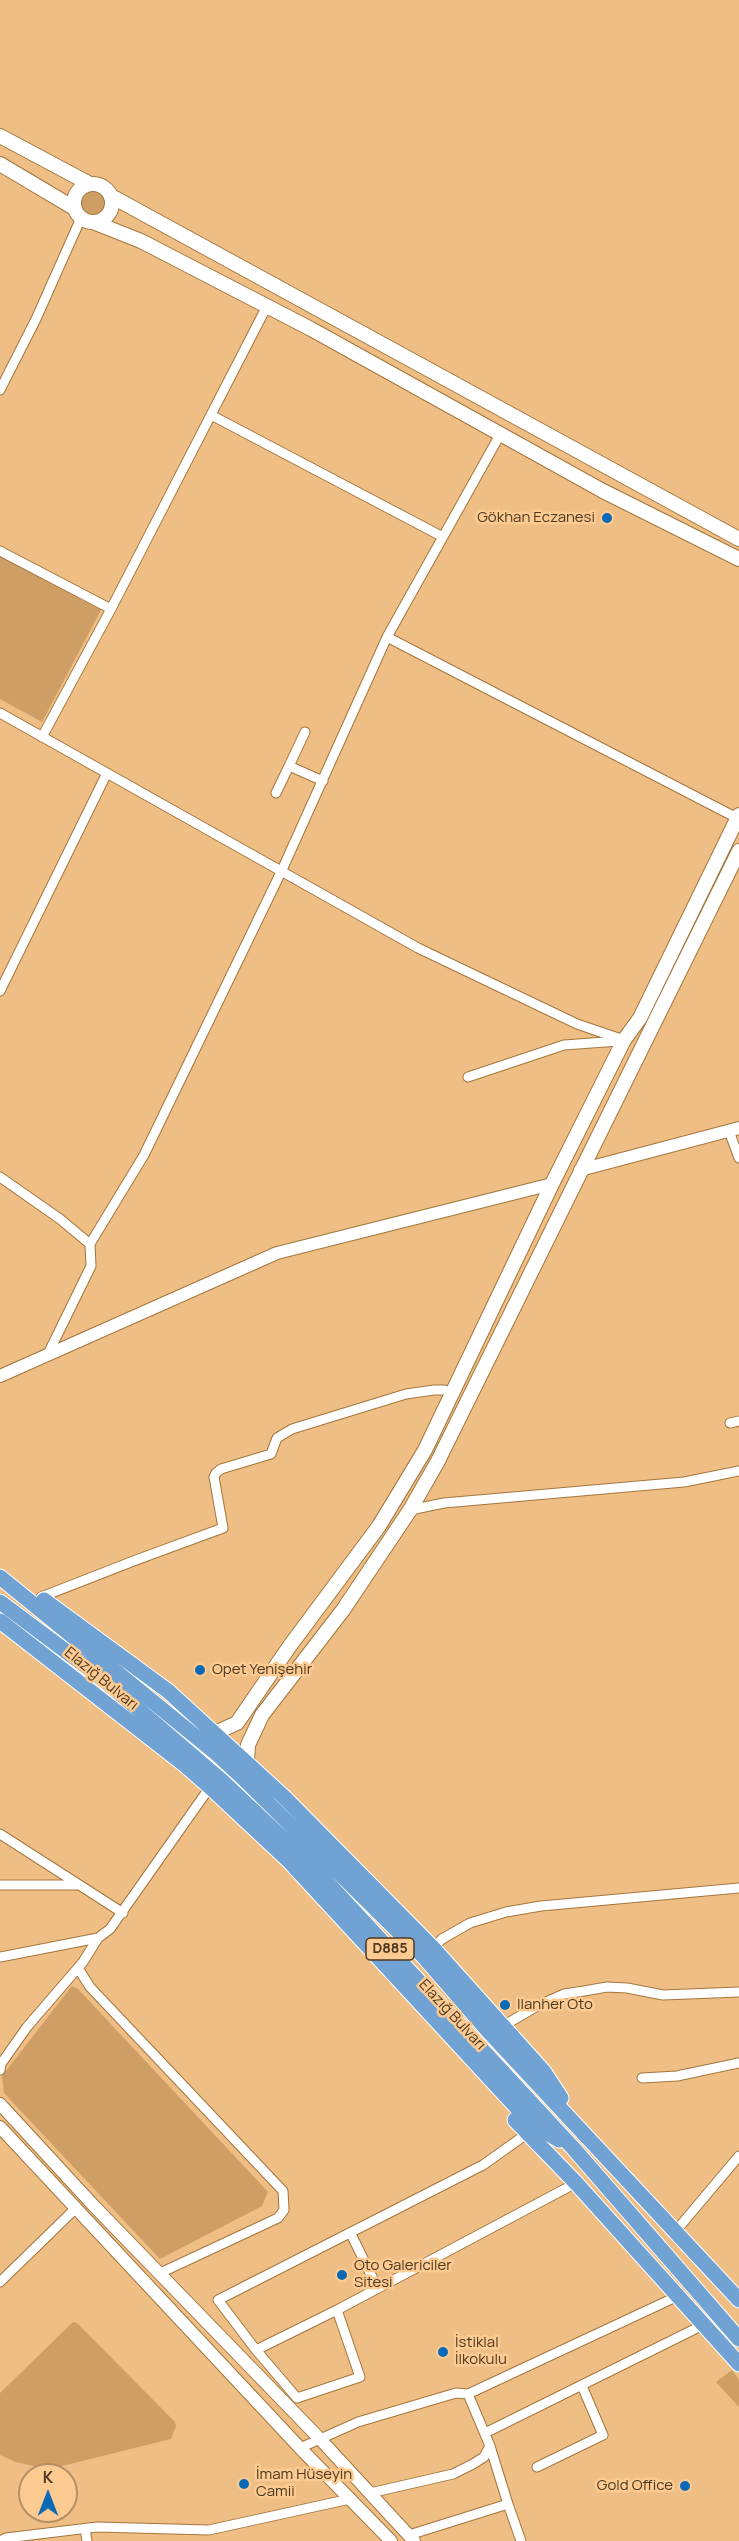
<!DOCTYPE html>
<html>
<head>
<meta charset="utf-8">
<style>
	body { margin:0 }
	#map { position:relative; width:739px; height:2541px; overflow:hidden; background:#efbe84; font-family:Manrope,sans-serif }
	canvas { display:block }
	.north { position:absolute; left:18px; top:2463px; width:60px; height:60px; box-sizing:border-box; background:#fdcb91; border:2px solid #b69064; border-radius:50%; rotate:0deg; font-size:16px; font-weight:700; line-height:24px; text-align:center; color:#4c3820 }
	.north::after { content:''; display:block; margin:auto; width:21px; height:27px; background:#0969b6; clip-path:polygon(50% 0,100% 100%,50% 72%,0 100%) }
</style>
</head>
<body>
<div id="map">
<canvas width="739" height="2541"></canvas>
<div class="north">K</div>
</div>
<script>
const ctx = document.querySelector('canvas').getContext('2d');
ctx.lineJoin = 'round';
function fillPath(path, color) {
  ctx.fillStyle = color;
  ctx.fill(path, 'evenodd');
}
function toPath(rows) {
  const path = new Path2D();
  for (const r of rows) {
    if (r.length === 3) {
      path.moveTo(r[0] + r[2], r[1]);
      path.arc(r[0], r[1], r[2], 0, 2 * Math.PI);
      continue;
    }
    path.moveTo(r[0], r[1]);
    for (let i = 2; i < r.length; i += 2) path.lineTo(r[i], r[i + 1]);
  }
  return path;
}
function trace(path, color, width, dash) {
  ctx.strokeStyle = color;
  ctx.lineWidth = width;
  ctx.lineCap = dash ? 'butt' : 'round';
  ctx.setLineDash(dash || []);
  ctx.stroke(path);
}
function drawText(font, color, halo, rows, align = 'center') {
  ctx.font = font + ' Manrope,sans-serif';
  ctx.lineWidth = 5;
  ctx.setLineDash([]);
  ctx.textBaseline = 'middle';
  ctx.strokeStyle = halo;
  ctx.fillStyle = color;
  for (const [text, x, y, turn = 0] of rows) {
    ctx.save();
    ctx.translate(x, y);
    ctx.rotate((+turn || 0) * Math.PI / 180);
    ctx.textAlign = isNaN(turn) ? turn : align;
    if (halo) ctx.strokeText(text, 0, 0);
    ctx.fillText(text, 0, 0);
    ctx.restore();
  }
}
fillPath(toPath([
	[93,202,12],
	[0,557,101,610,42,722,0,699],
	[72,1986,78,1989,268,2192,262,2206,160,2259,4,2093,2,2076],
	[73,2322,77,2323,175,2422,176,2426,171,2439,62,2466,42,2468,16,2462,0,2455,0,2393],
	[732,2370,739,2380,739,2407,716,2382]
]), '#ce9e64');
const minor = toPath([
	[0,390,36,319,81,218],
	[211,415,443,537],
	[0,551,111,609],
	[387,637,737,818],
	[0,713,418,948,577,1024,624,1040],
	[42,737,111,609,267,306],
	[289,766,305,732],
	[276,793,289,766,323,781],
	[0,991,107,773],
	[468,1077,564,1045,619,1041],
	[729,1131,739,1158],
	[0,1177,60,1219,90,1244,91,1266,47,1356],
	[90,1244,144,1155,282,870,387,637,501,433],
	[730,1423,739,1421],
	[410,1510,444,1503,684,1482,739,1471],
	[41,1597,136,1560,223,1528,214,1477,216,1473,221,1469,271,1454,277,1438,292,1429,406,1394,434,1390,444,1390,452,1393],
	[0,1834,123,1913],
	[0,1885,79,1885],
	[433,1948,442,1939,470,1923,506,1912,541,1906,739,1888],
	[0,1957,98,1938,110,1929,210,1787],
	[78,1968,90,1987,283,2191,284,2210,278,2218,158,2274],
	[503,2026,539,2005,564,1994,584,1991,607,1987,627,1988,663,1995,739,1992],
	[0,2070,1,2064,27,2027,83,1962,98,1938],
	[642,2078,677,2076,739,2063],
	[528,2133,483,2165,218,2300,256,2350,337,2310,576,2183],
	[675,2232,739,2156],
	[351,2234,377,2287],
	[0,2282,76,2208],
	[256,2350,297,2398,360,2377,337,2310],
	[485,2433,703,2325],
	[300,2448,358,2422,456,2393,468,2394],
	[537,2467,603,2435,582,2386],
	[370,2493,453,2474,473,2464,484,2457,490,2446,468,2394,678,2296],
	[508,2504,521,2541],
	[85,2529,87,2541],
	[409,2535,508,2504,490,2446],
	[0,2541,6,2538,97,2527,209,2530,350,2499]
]);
const tertiary = toPath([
	[580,1170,739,1128],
	[0,1376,277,1253,552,1184],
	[0,2104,94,2206,320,2439,414,2541],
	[0,2127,300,2448,391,2541]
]);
const secondary = toPath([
	[0,136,90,184],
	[0,164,74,208],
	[93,203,19],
	[111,196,739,539],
	[93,222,141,241,311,329,603,491,739,559],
	[215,1733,237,1723,289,1647,379,1526,425,1450,552,1184,624,1040,640,1018,739,815],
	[247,1762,248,1745,262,1715,343,1610,410,1510,438,1461,739,851]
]);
const trunk = toPath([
	[0,1577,217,1754,242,1777,424,1957,490,2033,739,2300],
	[44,1600,168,1691,284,1797,433,1948,544,2072,561,2098],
	[0,1602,103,1679,222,1781,314,1868,574,2149,739,2339],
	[0,1621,185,1765,210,1787,288,1860,531,2123,559,2140],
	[515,2120,576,2183,739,2364]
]);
trace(minor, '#a3763d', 11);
trace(tertiary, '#a3763d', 14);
trace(secondary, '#a3763d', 16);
trace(trunk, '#fff', 17);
trace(minor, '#fff', 9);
trace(tertiary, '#fff', 12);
trace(secondary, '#fff', 14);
trace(trunk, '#70a2d4', 15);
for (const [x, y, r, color] of [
	[607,518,6,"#0969b6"],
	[200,1670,6,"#0969b6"],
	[505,2005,6,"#0969b6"],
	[342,2275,6,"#0969b6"],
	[443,2352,6,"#0969b6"],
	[244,2484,6,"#0969b6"],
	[685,2486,6,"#0969b6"]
]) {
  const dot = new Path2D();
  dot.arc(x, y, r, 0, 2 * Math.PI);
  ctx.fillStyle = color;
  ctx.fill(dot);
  trace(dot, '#fdcb91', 2);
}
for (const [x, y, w] of [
	[390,1949,48]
]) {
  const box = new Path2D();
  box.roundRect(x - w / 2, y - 11, w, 22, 4.5);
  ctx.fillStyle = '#fdcb91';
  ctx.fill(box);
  trace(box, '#4c3820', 1.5);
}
drawText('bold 14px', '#4c3820', null, [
	["D885",390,1949]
]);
drawText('15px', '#4c3820', '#fdcb91', [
	["Gökhan Eczanesi",595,518,"right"],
	["Opet Yenişehir",212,1670],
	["Ilanher Oto",517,2005],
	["Oto Galericiler",354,2266],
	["Sitesi",354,2283],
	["İstiklal",455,2343],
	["İlkokulu",455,2360],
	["İmam Hüseyin",256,2475],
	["Camii",256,2492],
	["Gold Office",673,2486,"right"]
], 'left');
drawText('15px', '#4c3820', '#fdcb91', [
	["Elazığ Bulvarı",101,1679,39],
	["Elazığ Bulvarı",452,2015,47]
]);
</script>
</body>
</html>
